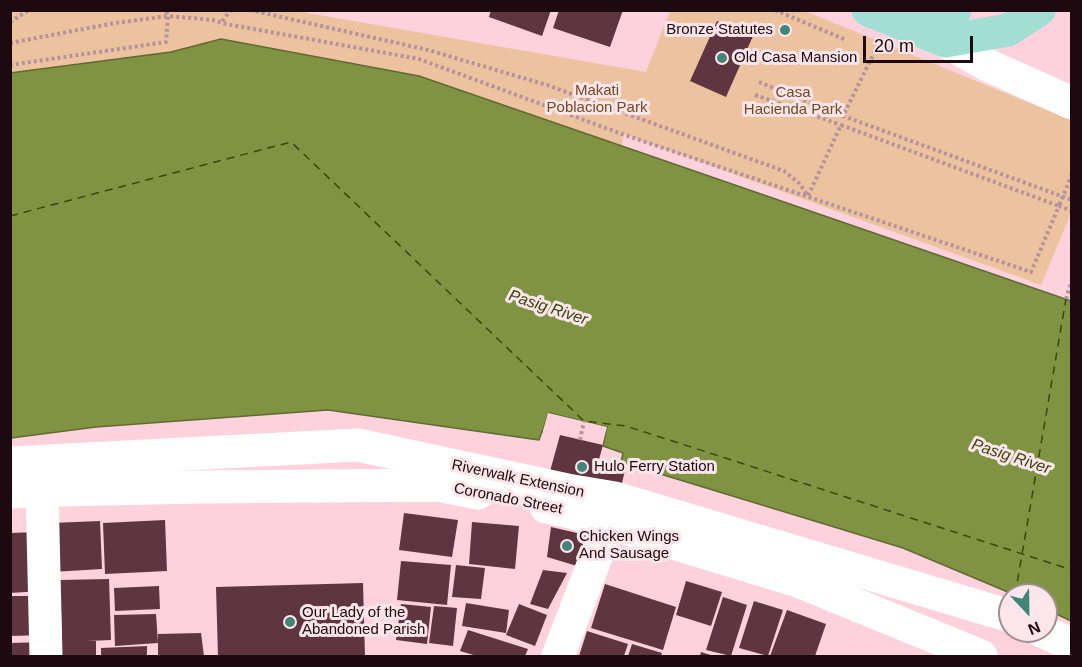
<!DOCTYPE html>
<html>
<head>
<meta charset="utf-8">
<style>
	body { margin:0 }
	#map { position:relative; width:1082px; height:667px; overflow:hidden; background:#fdd2dd; font-family:Arial,sans-serif }
	canvas { display:block }
	.frame { position:absolute; inset:0; border:12px solid #1c0a10; pointer-events:none }
	.north { position:absolute; left:998px; top:583px; width:60px; height:60px; box-sizing:border-box; background:#fce6eb; border:2px solid #a28e93; border-radius:50%; rotate:158deg; font-size:16px; font-weight:700; line-height:24px; text-align:center; color:#1c0a10 }
	.north::after { content:''; display:block; margin:auto; width:21px; height:27px; background:#418579; clip-path:polygon(50% 0,100% 100%,50% 72%,0 100%) }
	.scale { position:absolute; left:863px; top:36px; width:110px; height:27px; box-sizing:border-box; border:3px solid #1c0a10; border-top:0; padding-left:8px; font-size:18px; line-height:21px; white-space:nowrap; color:#1c0a10; -webkit-text-stroke:4px #fce6eb; paint-order:stroke }
</style>
</head>
<body>
<div id="map">
<canvas width="1082" height="667"></canvas>
<div class="frame"></div>
<div class="north">N</div>
<div class="scale">20 m</div>
</div>
<script>
const ctx = document.querySelector('canvas').getContext('2d');
ctx.lineJoin = 'round';
function fillPath(path, color) {
  ctx.fillStyle = color;
  ctx.fill(path, 'evenodd');
}
function toPath(rows) {
  const path = new Path2D();
  for (const r of rows) {
    path.moveTo(r[0], r[1]);
    for (let i = 2; i < r.length; i += 2) path.lineTo(r[i], r[i + 1]);
  }
  return path;
}
function trace(path, color, width, dash) {
  ctx.strokeStyle = color;
  ctx.lineWidth = width;
  ctx.lineCap = dash ? 'butt' : 'round';
  ctx.setLineDash(dash || []);
  ctx.stroke(path);
}
function drawText(font, color, halo, rows, align = 'center') {
  ctx.font = font + ' Arial,sans-serif';
  ctx.lineWidth = 6;
  ctx.setLineDash([]);
  ctx.textBaseline = 'middle';
  ctx.strokeStyle = halo;
  ctx.fillStyle = color;
  for (const [text, x, y, turn = 0] of rows) {
    ctx.save();
    ctx.translate(x, y);
    ctx.rotate((+turn || 0) * Math.PI / 180);
    ctx.textAlign = isNaN(turn) ? turn : align;
    if (halo) ctx.strokeText(text, 0, 0);
    ctx.fillText(text, 0, 0);
    ctx.restore();
  }
}
fillPath(toPath([
	[11,11,296,11,646,72,670,11,805,11,1071,120,1071,213,1041,285,623,134,622,146,596,137,221,39,171,52,11,73]
]), '#ecc29f');
const water = toPath([
	[221,39,419,76,1071,301,1071,621,1046,609,1046,595,1015,595,903,548,621,462,623,453,603,446,607,427,549,413,539,440,328,410,96,427,11,438,10,73,171,52,221,39]
]);
fillPath(water, '#7f9342');
trace(water, '#616a33', 1.5);
fillPath(toPath([
	[548,413,607,427,602,445,600,445,603,429,583,424,550,416,545,431,543,431]
]), '#fdd2dd');
trace(toPath([
	[10,216,291,142,584,421,626,426,1072,570],
	[1015,595,1066,299]
]), '#3a4709', 1.5, [8, 6]);
fillPath(toPath([
	[491,10,551,10,542,36,489,17],
	[559,10,623,10,610,47,553,28],
	[717,21,753,36,726,97,690,81],
	[560,435,603,445,598,463,625,470,620,492,549,475],
	[404,513,458,520,452,557,399,550],
	[165,520,167,571,105,574,103,523],
	[100,521,102,569,52,572,51,523],
	[472,522,519,526,515,569,469,564],
	[551,527,590,536,577,566,547,557],
	[38,532,42,591,10,593,10,533],
	[401,561,451,565,447,605,397,600],
	[456,565,485,568,481,599,452,597],
	[543,570,567,573,548,609,530,604],
	[109,579,111,640,87,641,96,641,96,656,54,656,53,642,62,642,60,580],
	[686,581,722,592,711,626,676,615],
	[363,583,365,656,218,656,216,587],
	[605,584,676,607,663,650,591,628],
	[159,586,160,609,115,611,114,588],
	[10,596,43,596,43,635,10,636],
	[723,597,747,605,731,656,706,650],
	[754,601,783,610,768,656,739,648],
	[466,603,509,610,506,633,462,626],
	[401,604,431,607,427,644,396,640],
	[519,604,547,615,535,646,506,635],
	[434,606,457,608,453,646,429,643],
	[787,610,826,624,815,656,770,656],
	[156,614,158,643,115,646,114,615],
	[468,630,528,649,525,656,477,656,460,651],
	[587,631,628,644,624,656,579,656],
	[201,633,204,656,158,656,158,634],
	[45,642,45,656,10,656,10,643],
	[632,644,662,653,661,656,628,656],
	[147,646,147,656,101,656,101,648],
	[701,652,714,656,700,656]
]), '#5f3542');
trace(toPath([
	[250,10,428,50,547,85,784,171,799,183,808,196,841,125,1059,206,1072,174],
	[775,10,846,40],
	[222,21,231,10],
	[10,22,29,10],
	[10,43,115,23,168,16,166,10],
	[875,51,843,116,1072,200],
	[10,65,166,42,168,16,213,20,226,24,419,59,622,134,1031,272,1059,206,1072,211],
	[759,82,843,116],
	[755,95,841,125],
	[1066,299,1072,280],
	[580,440,584,421]
]), '#b5929c', 4, [3, 3]);
trace(toPath([
	[945,41,987,65,1072,103],
	[10,463,358,445,567,490,615,498,1010,616],
	[42,490,46,656],
	[10,492,58,490,201,487,438,485,478,493],
	[546,507,571,512,798,581,981,656],
	[1042,631,1072,645],
	[558,656,609,523]
]), '#fff', 33);
trace(toPath([
	[868,10,945,41,1008,30,1039,10],
	[899,22,955,10]
]), '#a1dfd4', 33);
for (const [x, y, r, color] of [
	[785,30,6,"#418579"],
	[722,58,6,"#418579"],
	[582,467,6,"#418579"],
	[567,546,6,"#418579"],
	[290,622,6,"#418579"]
]) {
  const dot = new Path2D();
  dot.arc(x, y, r, 0, 2 * Math.PI);
  ctx.fillStyle = color;
  ctx.fill(dot);
  trace(dot, '#fce6eb', 2);
}
drawText('15px', '#1c0a10', '#fce6eb', [
	["Bronze Statutes",773,30,"right"],
	["Old Casa Mansion",734,58],
	["Hulo Ferry Station",594,467],
	["Chicken Wings",579,537],
	["And Sausage",579,554],
	["Our Lady of the",302,613],
	["Abandoned Parish",302,630]
], 'left');
drawText('15px', '#75481e', '#fce6eb', [
	["Makati",597,91],
	["Poblacion Park",597,108],
	["Casa",793,93],
	["Hacienda Park",793,110]
]);
drawText('15px', '#1c0a10', '#fce6eb', [
	["Riverwalk Extension",518,479,12],
	["Coronado Street",508,499,11]
]);
drawText('italic 16px', '#3a4709', '#fce6eb', [
	["Pasig River",548,308,18],
	["Pasig River",1011,457,18]
]);
</script>
</body>
</html>
